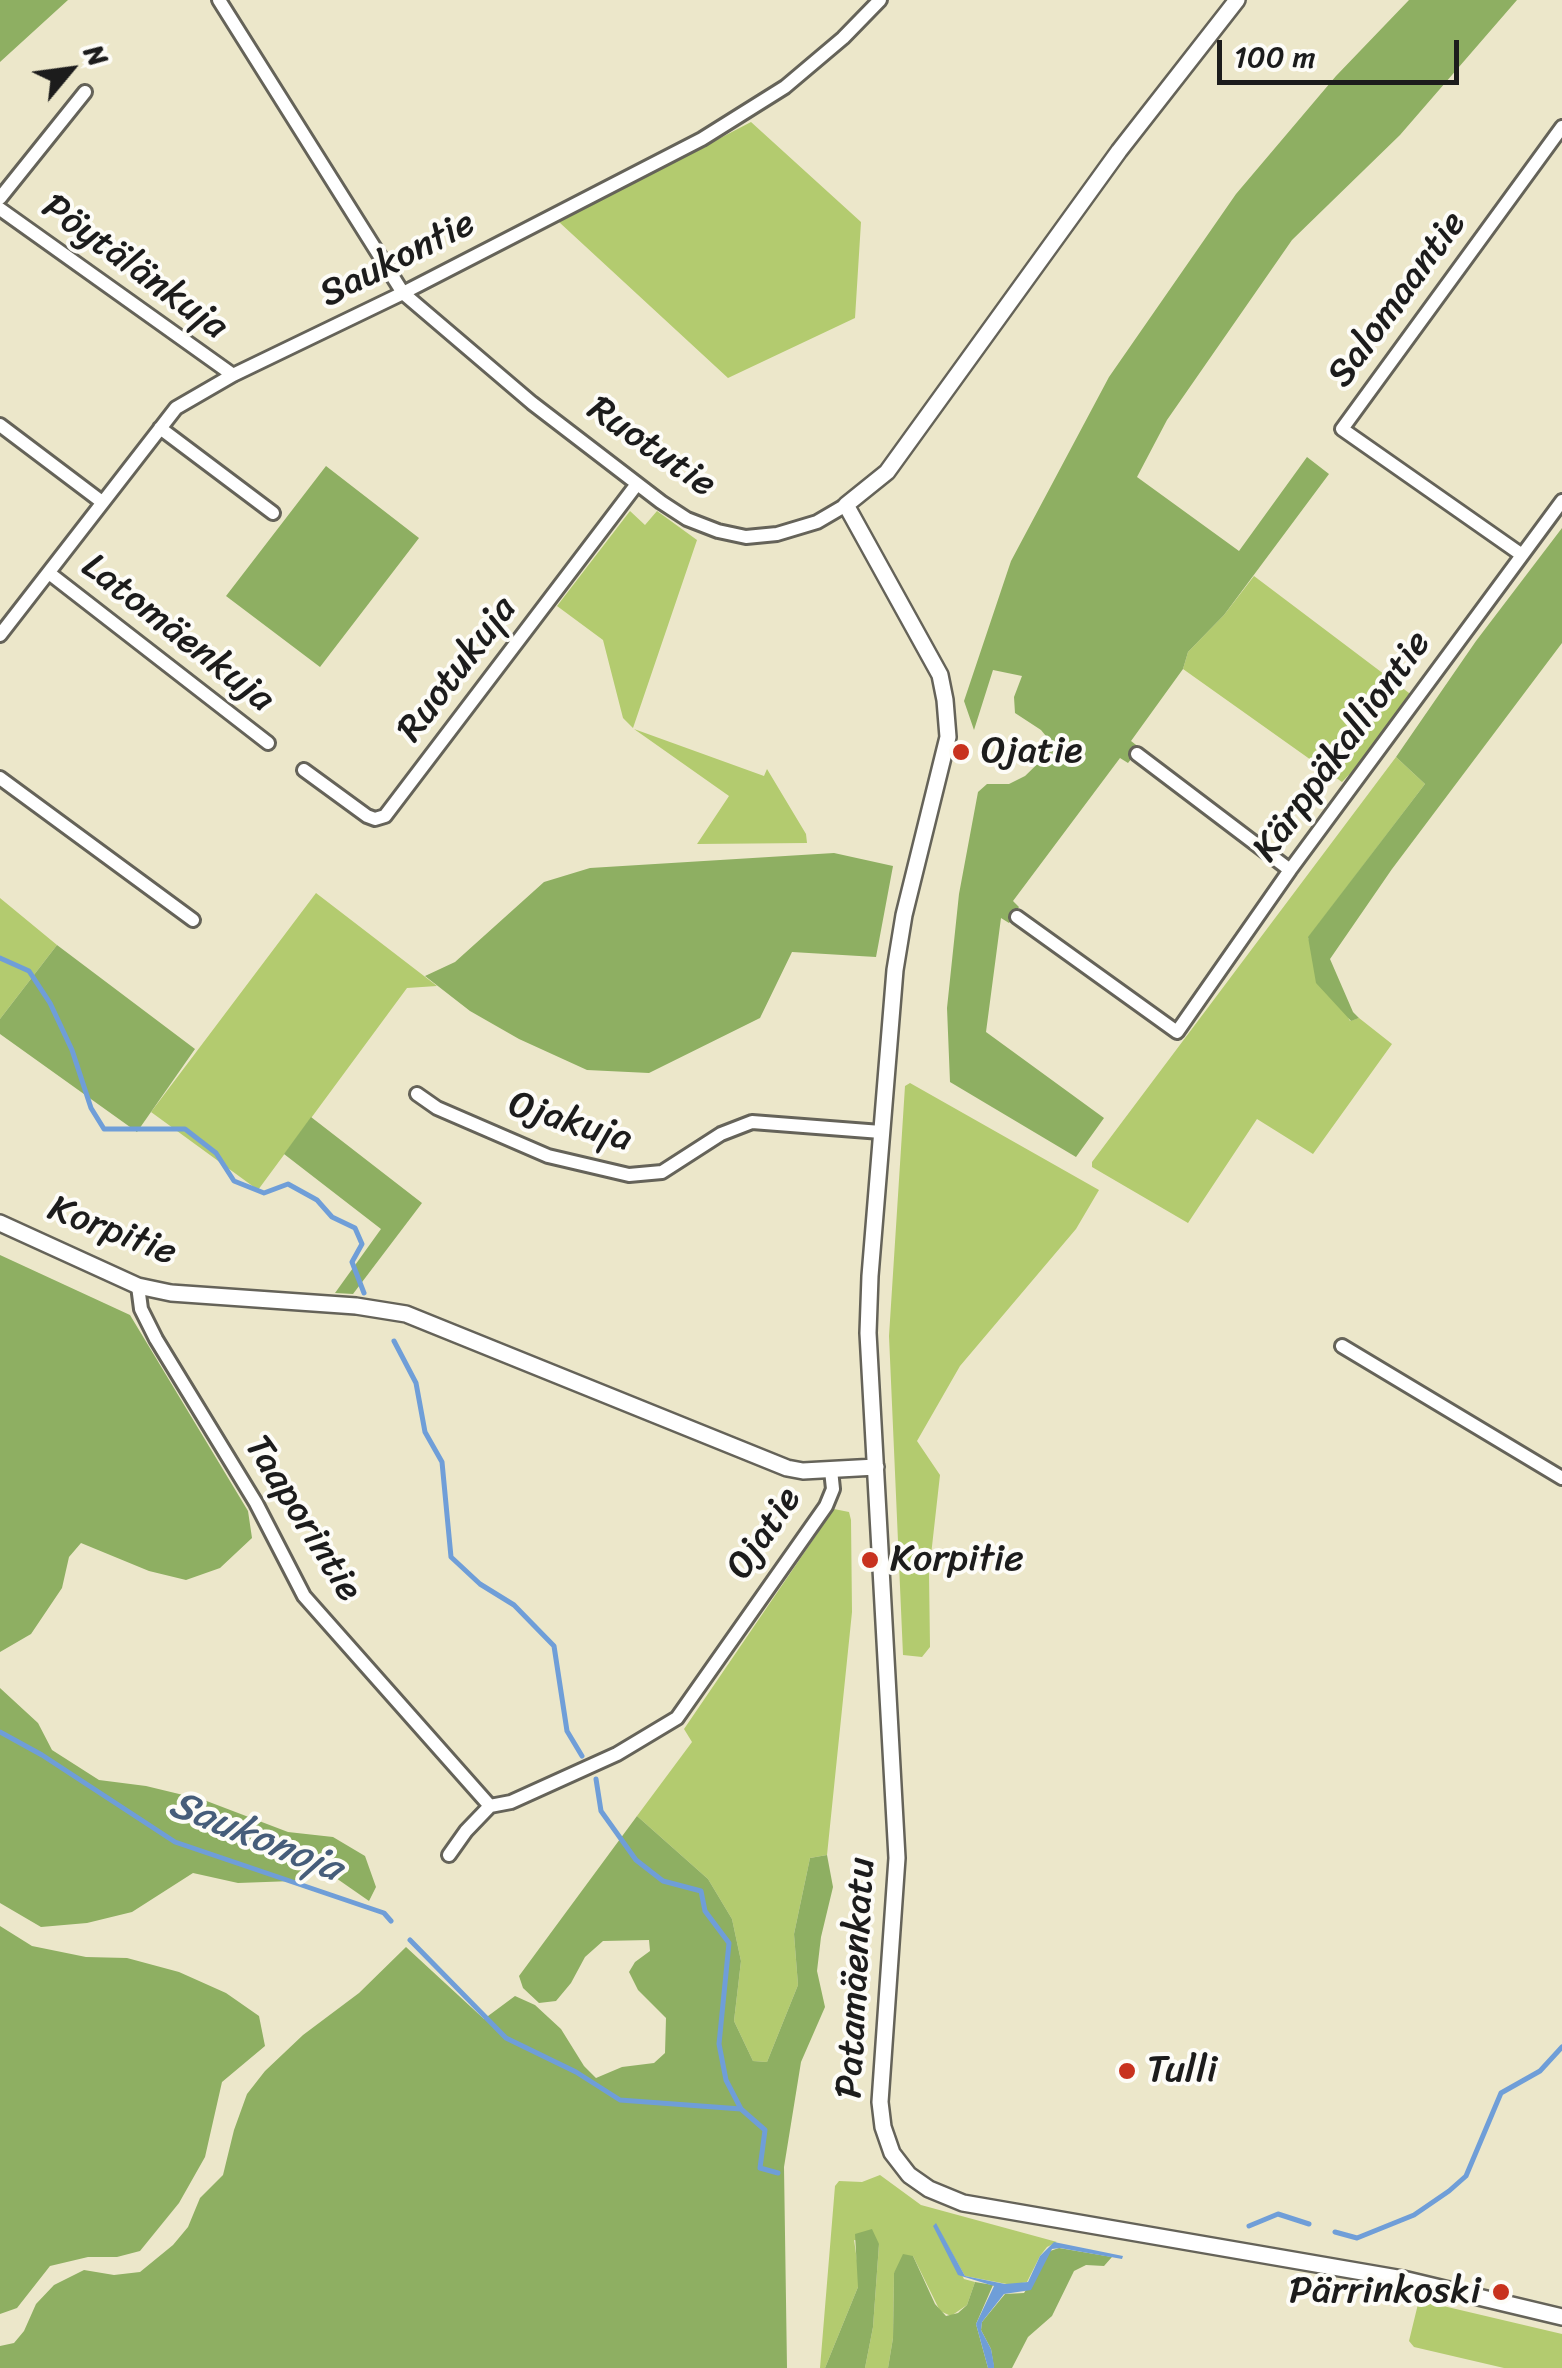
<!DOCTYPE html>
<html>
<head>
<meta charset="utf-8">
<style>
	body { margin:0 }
	#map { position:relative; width:1562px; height:2368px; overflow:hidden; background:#ece7ca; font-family:Sriracha,sans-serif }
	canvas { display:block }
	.north { position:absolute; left:20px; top:20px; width:100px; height:100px; -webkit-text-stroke:8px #fdfcf7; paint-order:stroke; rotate:61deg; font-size:28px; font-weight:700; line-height:40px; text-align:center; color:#1c1c1c }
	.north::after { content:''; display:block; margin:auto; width:35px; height:45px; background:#1c1c1c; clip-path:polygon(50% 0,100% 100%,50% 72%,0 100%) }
	.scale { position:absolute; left:1217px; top:40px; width:242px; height:45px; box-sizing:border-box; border:5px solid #1c1c1c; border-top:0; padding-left:12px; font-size:30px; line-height:35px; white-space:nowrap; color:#1c1c1c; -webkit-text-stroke:8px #fdfcf7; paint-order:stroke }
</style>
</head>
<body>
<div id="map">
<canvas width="1562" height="2368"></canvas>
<div class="north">N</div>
<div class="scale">100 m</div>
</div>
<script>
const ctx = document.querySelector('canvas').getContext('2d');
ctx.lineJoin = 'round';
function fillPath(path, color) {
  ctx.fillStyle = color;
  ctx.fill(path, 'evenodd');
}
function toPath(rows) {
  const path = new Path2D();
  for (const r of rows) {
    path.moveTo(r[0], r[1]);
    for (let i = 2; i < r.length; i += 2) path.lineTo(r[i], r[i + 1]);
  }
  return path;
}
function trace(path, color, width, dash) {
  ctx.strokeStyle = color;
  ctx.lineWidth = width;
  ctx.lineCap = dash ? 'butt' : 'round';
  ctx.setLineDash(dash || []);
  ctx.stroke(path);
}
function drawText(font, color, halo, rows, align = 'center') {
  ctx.font = font + ' Sriracha,sans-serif';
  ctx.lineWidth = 8;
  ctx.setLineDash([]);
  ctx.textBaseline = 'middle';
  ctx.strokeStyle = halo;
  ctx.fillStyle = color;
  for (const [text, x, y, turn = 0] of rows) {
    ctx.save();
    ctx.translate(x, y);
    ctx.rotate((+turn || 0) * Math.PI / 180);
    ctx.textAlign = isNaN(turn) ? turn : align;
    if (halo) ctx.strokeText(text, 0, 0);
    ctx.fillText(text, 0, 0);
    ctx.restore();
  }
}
fillPath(toPath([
	[751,122,861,222,855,318,728,378,559,222],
	[630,511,645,525,657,511,697,540,633,728,623,718,603,640,557,606],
	[1254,576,1413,696,1368,755,1342,782,1183,669,1188,652,1224,615],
	[634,729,764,776,767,769,806,834,807,843,697,844,729,796],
	[1396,757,1425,784,1308,938,1350,1021,1359,1018,1392,1044,1313,1154,1257,1119,1188,1223,1092,1167,1092,1162],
	[316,893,437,986,407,988,258,1190,151,1112],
	[0,898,57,945,0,1019],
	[910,1083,1099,1190,1076,1229,960,1366,917,1441,940,1475,929,1573,930,1647,922,1657,903,1655,889,1336,905,1086],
	[834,1509,849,1512,851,1520,852,1612,827,1855,810,1858,794,1934,798,1985,767,2062,753,2061,734,2021,741,1961,732,1919,708,1879,637,1816,692,1742,684,1729],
	[880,2175,921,2205,1057,2242,1047,2247,1040,2256,1027,2282,1012,2285,965,2276,935,2223,964,2279,975,2282,967,2305,951,2316,940,2311,913,2256,894,2273,893,2338,888,2368,865,2368,873,2327,879,2244,854,2240,859,2274,858,2287,825,2368,820,2368,835,2186,839,2181,862,2182],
	[1422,2301,1562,2334,1562,2368,1504,2368,1414,2347,1409,2341,1418,2304]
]), '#b3cb6f');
fillPath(toPath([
	[0,0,68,0,0,62],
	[1409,0,1517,0,1400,135,1292,240,1167,420,1137,477,1239,551,1307,457,1329,474,1224,615,1188,652,1183,669,1131,741,1140,748,1128,763,1120,758,1013,901,1019,907,1009,923,1001,918,986,1032,1104,1118,1076,1157,950,1082,947,1008,959,894,978,792,987,784,1009,784,1025,776,1055,747,1041,730,1015,713,1014,697,1022,676,993,670,974,730,964,701,1011,561,1109,377,1236,194,1336,76],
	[326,466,419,538,320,667,226,596],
	[1562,528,1562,643,1392,869,1330,959,1353,1012,1359,1018,1351,1021,1316,983,1308,937,1425,784,1396,757,1476,641],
	[834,853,893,866,876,957,792,952,760,1018,649,1073,587,1070,519,1039,470,1011,425,976,455,962,544,882,590,868],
	[57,945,195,1049,137,1132,0,1034,0,1019],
	[311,1117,422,1203,353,1294,335,1293,381,1229,284,1154],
	[0,1255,130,1315,248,1511,252,1538,220,1568,186,1580,149,1571,81,1543,69,1557,62,1588,31,1634,0,1652],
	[0,1688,38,1723,52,1750,99,1780,146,1786,204,1800,288,1832,333,1837,365,1856,376,1887,369,1901,323,1869,293,1881,238,1883,193,1873,132,1912,87,1923,41,1927,0,1903],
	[637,1816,708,1879,732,1919,741,1961,734,2021,753,2061,767,2062,798,1985,794,1934,810,1858,827,1855,833,1887,821,1937,817,1971,825,2007,801,2062,784,2167,787,2368,0,2368,0,2346,14,2343,24,2331,36,2304,54,2285,84,2270,114,2275,140,2272,173,2245,188,2227,200,2198,223,2175,234,2130,247,2094,265,2071,303,2035,359,1993,406,1947,484,2019,515,1996,535,2005,561,2029,584,2066,596,2078,622,2067,654,2063,665,2053,666,2018,638,1990,629,1972,635,1962,650,1951,649,1940,603,1941,585,1957,571,1983,556,2001,539,2003,523,1988,519,1976],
	[0,1926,32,1946,86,1957,127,1958,179,1972,226,1993,259,2016,265,2046,222,2082,205,2157,179,2203,140,2251,117,2257,88,2257,50,2266,17,2308,0,2314],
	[872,2229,879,2244,873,2327,865,2368,825,2368,858,2287,855,2234],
	[1059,2248,1112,2257,1104,2266,1086,2265,1074,2271,1052,2316,1028,2337,1012,2368,994,2368,991,2349,981,2330,982,2322,1005,2294,1024,2293,1050,2251],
	[903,2254,913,2256,935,2304,946,2316,958,2313,967,2305,975,2282,993,2285,976,2324,988,2368,888,2368,893,2338,894,2273]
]), '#8eaf62');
fillPath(toPath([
	[936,2223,965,2276,1005,2284,1028,2282,1040,2256,1054,2242,1123,2256,1122,2259,1060,2248,1052,2249,1031,2290,1004,2294,982,2322,981,2330,991,2349,994,2365,994,2368,988,2368,976,2324,994,2286,958,2275,933,2226]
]), '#6f9ed8');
trace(toPath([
	[0,958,29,971,50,1003,72,1050,91,1108,104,1129,185,1129,216,1153,234,1181,264,1193,288,1184,317,1200,332,1217,355,1228,362,1244,352,1262,364,1293],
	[394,1341,416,1383,425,1432,442,1462,451,1557,480,1584,514,1605,554,1646,567,1731,582,1756],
	[0,1732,42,1755,175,1842,384,1913,391,1921],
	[596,1779,601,1811,636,1860,663,1881,701,1891,705,1911,729,1943,719,2044,726,2080,741,2109],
	[410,1940,506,2038,576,2072,620,2100,741,2109,765,2130,760,2168,778,2173],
	[1249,2226,1278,2214,1309,2224],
	[1335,2232,1357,2238,1414,2215,1449,2191,1466,2176,1501,2093,1540,2071,1562,2047]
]), '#6f9ed8', 5);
const minor = toPath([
	[219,0,403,293,532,403,661,502,687,519,718,531,746,537,777,534,817,522,846,505],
	[0,198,85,92],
	[0,209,233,375],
	[0,425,102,502],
	[160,428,273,513],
	[1522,555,1342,429,1562,127],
	[49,573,268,743],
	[0,635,176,408,233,375,403,293,702,139,785,87,843,38,880,0],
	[1137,754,1290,870],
	[304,770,367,816,375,819,385,816,637,484],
	[0,778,193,920],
	[1017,917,1177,1032,1290,870,1562,501],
	[417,1094,437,1108,548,1156,629,1175,662,1172,721,1134,752,1122,881,1132],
	[138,1286,141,1309,156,1339,256,1503,304,1596,490,1806],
	[1342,1346,1562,1478],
	[449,1855,466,1831,490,1806,511,1802,617,1754,677,1718,826,1506,833,1489,831,1470]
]);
const tertiary = toPath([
	[1237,0,1119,151,887,472,846,505,940,675,945,700,948,737,904,915,895,970,870,1276,868,1333,897,1858,880,2102,883,2127,892,2153,909,2175,929,2189,963,2203,1403,2279,1562,2317],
	[0,1223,138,1286,171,1293,356,1306,406,1314,787,1468,803,1471,876,1467]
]);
trace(minor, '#656359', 18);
trace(tertiary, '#656359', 20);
trace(minor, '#fff', 12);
trace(tertiary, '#fff', 15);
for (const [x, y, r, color] of [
	[961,752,10,"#c8321e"],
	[870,1560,10,"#c8321e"],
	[1127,2071,10,"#c8321e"],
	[1501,2292,10,"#c8321e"]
]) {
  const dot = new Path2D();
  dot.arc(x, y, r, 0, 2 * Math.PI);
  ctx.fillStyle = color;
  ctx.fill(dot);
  trace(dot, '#fdfcf7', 4);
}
drawText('38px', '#1c1c1c', '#fdfcf7', [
	["Saukontie",398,260,-27],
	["Pöytälänkuja",134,268,36],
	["Salomaantie",1398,300,-54],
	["Ruotutie",651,448,35],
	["Latomäenkuja",177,634,38],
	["Ruotukuja",458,670,-53],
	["Kärppäkalliontie",1343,747,-54],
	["Ojakuja",570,1123,17],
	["Korpitie",112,1232,21],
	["Taaporintie",302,1519,58],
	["Ojatie",765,1534,-56],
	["Patamäenkatu",857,1978,-87]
]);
drawText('38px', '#1c1c1c', '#fdfcf7', [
	["Ojatie",981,752],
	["Korpitie",890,1560],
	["Tulli",1147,2071],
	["Pärrinkoski",1481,2292,"right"]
], 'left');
drawText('italic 40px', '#465d7a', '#fdfcf7', [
	["Saukonoja",255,1838,22]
]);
</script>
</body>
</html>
